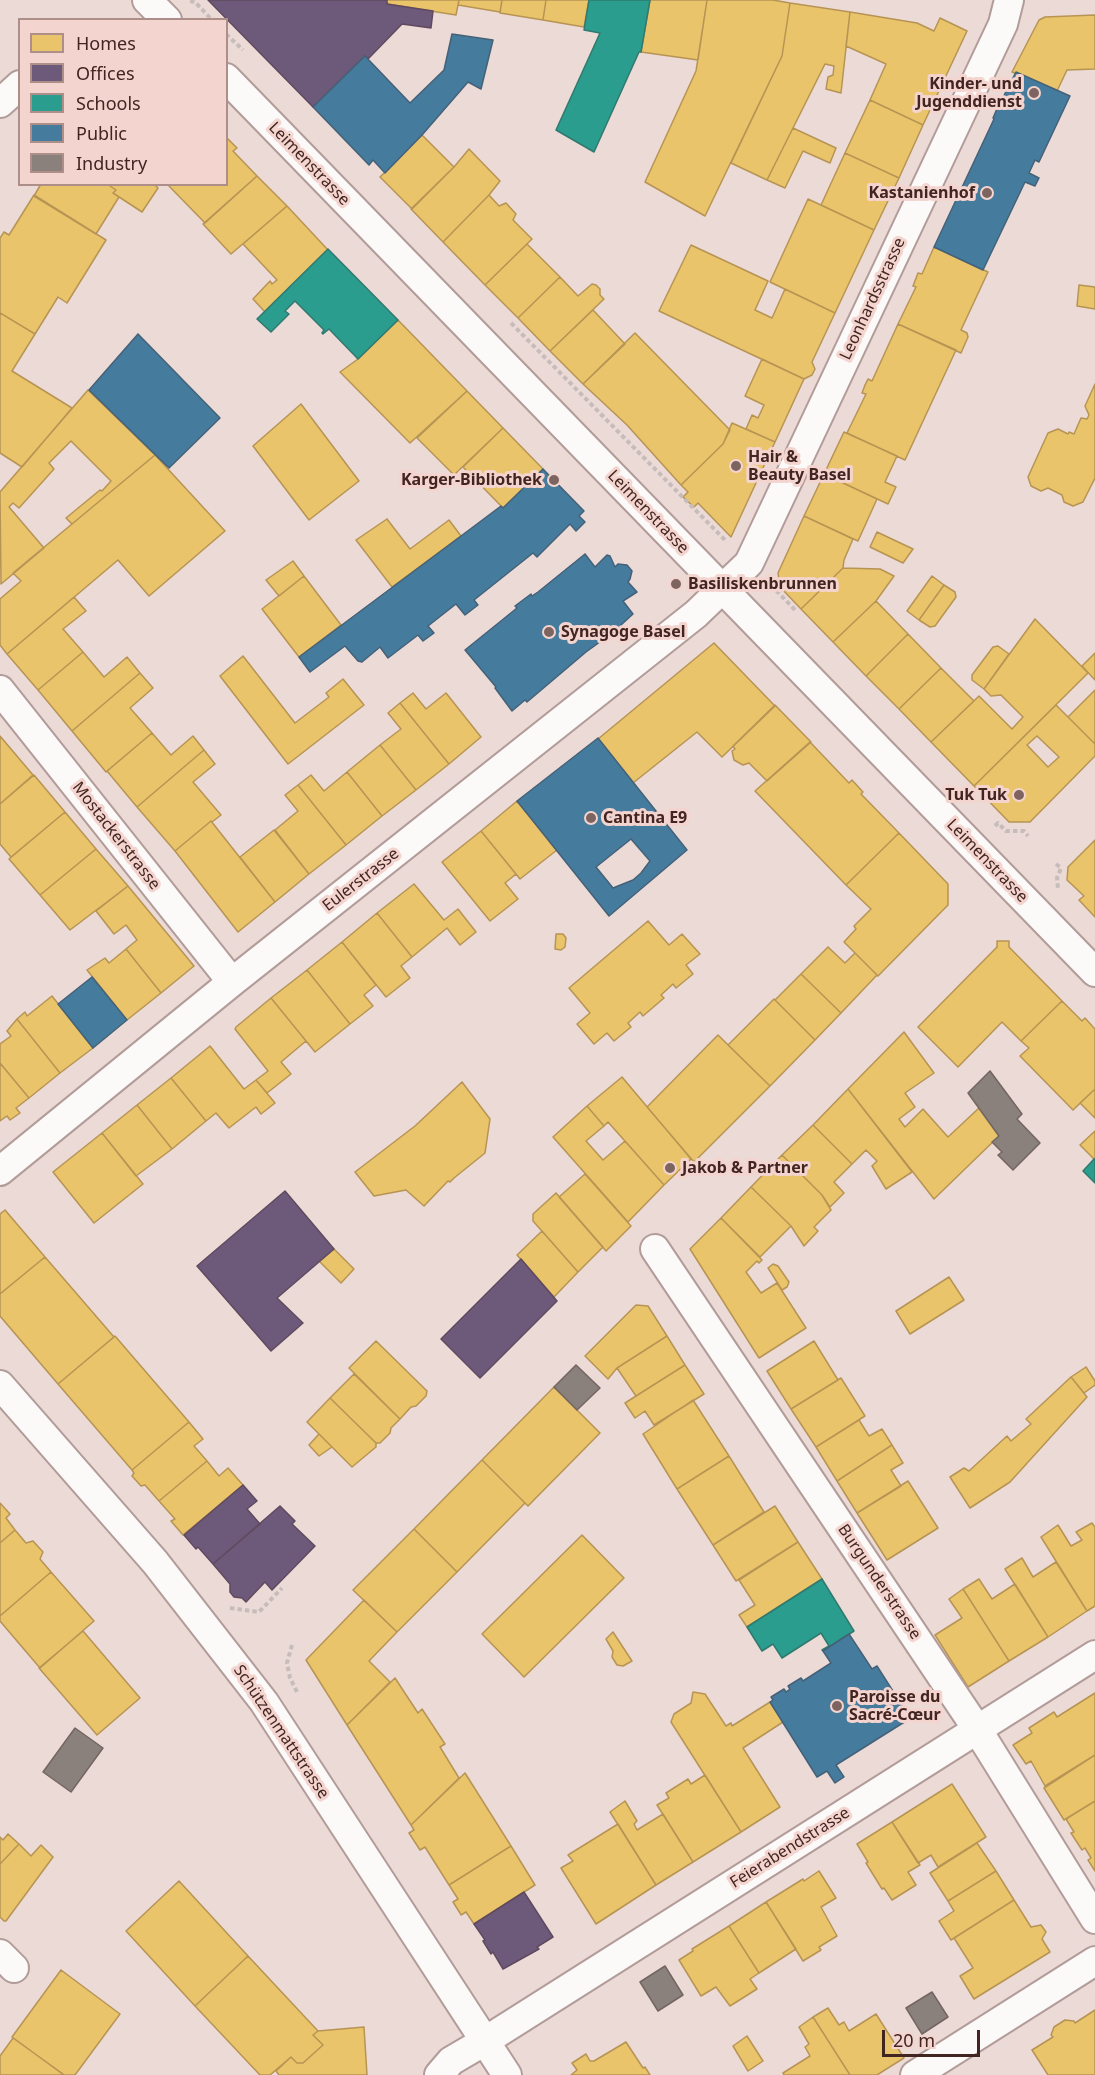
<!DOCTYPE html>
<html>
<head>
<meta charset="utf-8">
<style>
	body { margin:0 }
	#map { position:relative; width:1095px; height:2075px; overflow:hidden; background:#ecdad6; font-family:"Noto Sans",sans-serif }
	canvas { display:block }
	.legend { position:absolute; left:18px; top:18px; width:210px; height:168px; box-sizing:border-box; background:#f4d4ce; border:2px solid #ad8e88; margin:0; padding:8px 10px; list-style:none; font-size:18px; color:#422520 }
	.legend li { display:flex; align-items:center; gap:12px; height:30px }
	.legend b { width:30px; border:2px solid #ad8e88 }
	.scale { position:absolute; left:882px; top:2030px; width:98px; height:27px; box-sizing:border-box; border:3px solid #422520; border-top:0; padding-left:8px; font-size:18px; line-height:21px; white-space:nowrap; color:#422520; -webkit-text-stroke:4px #f4d4ce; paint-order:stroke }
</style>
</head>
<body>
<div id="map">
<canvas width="1095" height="2075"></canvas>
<ul class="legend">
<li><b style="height:16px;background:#e9c46a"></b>Homes</li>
<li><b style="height:16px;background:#6d597a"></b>Offices</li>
<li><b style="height:16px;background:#2a9d8f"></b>Schools</li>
<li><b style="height:16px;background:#457b9d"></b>Public</li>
<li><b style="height:16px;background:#8a817c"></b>Industry</li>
</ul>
<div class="scale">20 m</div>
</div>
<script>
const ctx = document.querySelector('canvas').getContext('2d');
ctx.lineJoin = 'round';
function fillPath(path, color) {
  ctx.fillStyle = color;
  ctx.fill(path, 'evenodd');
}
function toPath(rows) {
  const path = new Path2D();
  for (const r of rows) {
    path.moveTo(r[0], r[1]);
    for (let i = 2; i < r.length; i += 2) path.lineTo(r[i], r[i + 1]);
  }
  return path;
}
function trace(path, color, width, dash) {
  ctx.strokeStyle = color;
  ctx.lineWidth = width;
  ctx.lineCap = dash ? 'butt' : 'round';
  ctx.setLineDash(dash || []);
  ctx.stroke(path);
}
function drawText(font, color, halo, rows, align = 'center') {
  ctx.font = font + ' "Noto Sans",sans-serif';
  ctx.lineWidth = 6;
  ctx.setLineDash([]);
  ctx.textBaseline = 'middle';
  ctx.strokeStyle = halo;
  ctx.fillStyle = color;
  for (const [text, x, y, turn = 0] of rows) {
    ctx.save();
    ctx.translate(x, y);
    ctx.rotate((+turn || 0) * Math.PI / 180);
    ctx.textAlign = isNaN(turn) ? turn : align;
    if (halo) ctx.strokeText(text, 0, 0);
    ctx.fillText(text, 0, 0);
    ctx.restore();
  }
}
const homes = toPath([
	[387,0,459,0,456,15,387,4,387,0],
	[459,0,502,0,500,12,458,5,459,0],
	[502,0,546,0,543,20,500,13,502,0],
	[546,0,589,0,584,27,543,20,546,0],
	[650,0,707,0,698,60,641,52,650,0],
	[707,0,773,0,790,3,782,56,705,216,645,182,696,71,707,0],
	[790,3,850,12,841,93,826,89,828,77,833,75,834,66,825,64,767,180,731,163,782,56,790,3],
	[850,12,917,23,934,31,940,18,967,31,923,125,870,100,886,64,846,46,850,12],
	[1095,15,1095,69,1067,70,1057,91,1012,72,1039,20,1045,17,1095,15],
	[870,100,923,125,899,178,845,153,870,100],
	[793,128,836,148,830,163,803,151,785,188,767,180,793,128],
	[422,135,454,167,412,209,380,177,422,135],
	[226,137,237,148,233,151,257,176,205,223,167,184,226,184,226,137],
	[469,149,500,181,489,195,443,242,411,209,454,167,469,149],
	[845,153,899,178,874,230,821,205,845,153],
	[257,176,287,206,231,254,203,224,257,176],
	[41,184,107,184,116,190,113,193,119,197,96,234,34,196,41,184],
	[107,184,154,184,158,188,142,212,113,193,116,190,107,184],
	[34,195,106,240,67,303,58,297,35,334,0,313,0,238,4,232,9,235,34,195],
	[489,195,499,206,506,203,516,214,513,220,532,239,485,285,443,242,489,195],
	[808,199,874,230,835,313,770,282,808,199],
	[287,206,328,250,265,312,253,299,270,281,272,284,277,280,243,244,287,206],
	[527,244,560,277,518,318,485,285,527,244],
	[691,245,768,281,755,310,772,318,785,289,835,313,812,362,815,369,812,375,804,379,659,311,691,245],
	[934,247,988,272,961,330,967,333,968,337,961,353,898,324,916,287,913,286,918,273,922,274,934,247],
	[560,277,578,296,592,284,596,285,600,289,600,295,604,299,550,351,518,318,560,277],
	[1079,285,1095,287,1095,309,1077,306,1079,285],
	[593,310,625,344,583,384,550,351,593,310],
	[0,313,35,334,12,371,72,408,22,467,0,453,0,313],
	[398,320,467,391,410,443,340,372,358,359,398,320],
	[898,324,956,350,905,460,847,433,866,394,862,393,865,385,868,379,872,381,898,324],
	[635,333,730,430,723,444,681,485,627,425,583,384,635,333],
	[762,359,804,379,775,442,746,429,752,415,758,418,764,405,745,396,762,359],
	[1095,384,1095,478,1083,502,1073,506,1064,502,1062,495,1048,488,1041,491,1031,486,1028,477,1048,433,1058,429,1068,434,1069,432,1074,434,1081,418,1087,419,1089,415,1085,406,1095,384],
	[88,390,155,455,72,524,66,518,100,490,102,491,111,481,71,441,49,463,54,469,19,508,13,503,9,507,44,548,1,584,0,492,88,390],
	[467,391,503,428,454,475,417,438,467,391],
	[301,404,359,481,309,520,253,446,301,404],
	[732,423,775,442,731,537,698,503,694,507,683,497,688,492,681,485,723,444,732,423],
	[503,428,543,469,503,508,463,467,503,428],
	[844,432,897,456,885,482,896,487,888,504,824,474,844,432],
	[155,455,225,531,149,596,118,560,7,654,0,645,0,599,21,581,13,573,155,455],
	[824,474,877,499,858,541,804,516,824,474],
	[804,516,853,539,844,560,843,568,801,609,780,587,778,573,804,516],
	[387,519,410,549,449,520,461,536,392,587,356,540,387,519],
	[877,532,913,549,903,563,870,547,877,532],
	[293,561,304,576,279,596,266,580,293,561],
	[843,568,880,569,894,576,876,601,833,642,801,609,843,568],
	[304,576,341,625,299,657,262,609,304,576],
	[932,576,944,585,919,620,907,611,932,576],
	[944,585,955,592,956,597,935,626,930,627,919,620,944,585],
	[74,597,86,611,63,629,83,652,38,690,7,654,74,597],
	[876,601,908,634,866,676,833,642,876,601],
	[1035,619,1088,673,974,786,931,742,979,696,1012,729,1023,717,1001,695,991,696,984,689,1035,619],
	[908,634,941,668,899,709,866,676,908,634],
	[714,643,775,706,722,757,697,732,633,783,598,739,714,643],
	[998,646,1009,654,984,689,972,680,972,675,993,647,998,646],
	[83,652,104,677,127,657,140,673,72,731,38,690,83,652],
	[1095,653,1095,680,1082,666,1095,653],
	[243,656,295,723,329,697,326,693,343,679,364,705,288,764,220,676,243,656],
	[941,668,974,701,931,742,899,709,941,668],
	[140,673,153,688,130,708,152,733,106,772,72,731,140,673],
	[1095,690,1095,744,1068,717,1095,690],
	[413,693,426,709,446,693,481,737,449,764,400,703,413,693],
	[400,703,449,764,416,790,380,745,401,729,388,713,400,703],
	[775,705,811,742,767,781,749,763,743,765,734,760,732,751,735,749,733,746,775,705],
	[1056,705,1095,744,1095,756,1030,822,1009,822,974,786,1056,705],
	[1037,736,1059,757,1048,767,1027,745,1037,736],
	[152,733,171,755,193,736,204,750,137,807,107,771,152,733],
	[0,736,33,775,0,804,0,736],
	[810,742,849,783,852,780,863,792,861,794,899,833,846,885,755,791,810,742],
	[380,745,416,790,382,816,347,772,380,745],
	[204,750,215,764,193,782,221,815,212,822,211,821,175,851,137,807,204,750],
	[347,772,382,816,346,845,298,785,311,775,324,791,347,772],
	[34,775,65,812,11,857,0,844,0,804,34,775],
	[298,785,346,845,309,874,275,830,298,811,285,795,298,785],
	[517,801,557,850,520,879,481,831,517,801],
	[65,812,96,849,40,895,9,859,65,812],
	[211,821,275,902,238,932,175,851,211,821],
	[274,830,309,874,275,902,240,857,274,830],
	[481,831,516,874,505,883,518,899,490,921,442,862,481,831],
	[899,833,948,884,948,905,878,976,844,942,856,929,854,926,871,909,846,885,899,833],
	[1095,840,1095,917,1079,900,1084,896,1067,880,1068,867,1095,840],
	[96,849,128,886,70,930,40,895,96,849],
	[414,884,444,920,458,909,476,932,460,945,447,928,412,957,377,913,414,884],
	[128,886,194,966,161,993,126,949,137,940,126,925,114,934,96,911,128,886],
	[377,913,412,957,401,966,410,978,386,997,342,942,377,913],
	[648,921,669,945,682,934,700,954,686,965,693,974,676,988,673,984,661,995,664,998,643,1016,640,1012,628,1023,631,1027,614,1041,607,1033,594,1044,577,1024,590,1013,569,988,648,921],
	[556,934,563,934,566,938,565,947,561,950,555,949,556,934],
	[997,941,1009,941,1009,947,1062,1001,1021,1041,1002,1022,958,1067,918,1027,997,947,997,941],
	[342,942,376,985,364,995,373,1006,350,1024,307,970,342,942],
	[828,947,845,963,855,953,877,975,841,1013,801,974,828,947],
	[126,949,161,993,127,1020,87,970,105,958,109,963,126,949],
	[307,970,350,1024,315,1052,271,998,307,970],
	[801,974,841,1013,815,1040,775,1000,801,974],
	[52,996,93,1048,60,1073,17,1019,25,1012,27,1016,52,996],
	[271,998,306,1041,281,1062,291,1074,267,1093,256,1080,268,1071,235,1029,236,1027,271,998],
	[774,999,815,1040,770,1086,728,1045,774,999],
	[1062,1001,1082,1021,1085,1018,1095,1029,1095,1089,1073,1110,1020,1056,1029,1048,1021,1041,1062,1001],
	[17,1019,60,1073,29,1098,0,1063,0,1044,11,1036,7,1031,17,1019],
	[904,1032,934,1073,905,1093,915,1107,899,1119,905,1127,923,1109,948,1137,979,1108,999,1136,934,1199,848,1089,904,1032],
	[718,1035,770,1086,694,1162,647,1107,718,1035],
	[210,1046,244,1089,256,1080,275,1103,261,1114,256,1107,229,1128,216,1113,206,1121,171,1078,210,1046],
	[0,1063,29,1098,16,1108,20,1113,10,1120,7,1116,0,1121,0,1063],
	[622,1077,691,1159,664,1185,608,1122,604,1126,587,1106,622,1077],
	[171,1078,206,1121,172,1149,137,1105,171,1078],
	[462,1082,490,1119,485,1153,454,1178,450,1182,448,1181,424,1206,406,1190,374,1196,355,1172,415,1126,462,1082],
	[848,1089,912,1172,886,1189,872,1166,877,1161,866,1150,852,1164,813,1125,848,1089],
	[1095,1089,1095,1118,1080,1103,1095,1089],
	[137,1105,172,1149,136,1176,102,1133,137,1105],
	[587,1106,604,1126,586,1141,603,1160,625,1141,664,1185,628,1222,553,1137,587,1106],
	[813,1125,852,1164,834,1182,844,1193,830,1207,822,1195,782,1155,813,1125],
	[1095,1131,1095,1159,1094,1159,1080,1145,1095,1131],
	[102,1133,143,1184,94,1223,53,1172,102,1133],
	[782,1155,822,1195,831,1210,814,1227,818,1231,804,1246,791,1226,751,1187,782,1155],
	[585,1174,631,1226,606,1251,559,1197,585,1174],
	[751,1187,791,1226,760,1257,721,1218,751,1187],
	[556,1193,603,1247,578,1272,533,1221,533,1214,556,1193],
	[5,1210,45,1257,0,1294,0,1214,5,1210],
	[721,1218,762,1260,759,1263,757,1261,746,1272,761,1293,777,1283,806,1328,759,1358,690,1249,721,1218],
	[542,1231,578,1272,554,1297,517,1255,542,1231],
	[334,1249,354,1269,341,1283,319,1261,334,1249],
	[45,1257,114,1337,58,1384,0,1316,0,1294,45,1257],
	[773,1264,778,1266,789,1282,787,1287,782,1290,768,1268,773,1264],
	[949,1277,964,1300,910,1334,896,1311,949,1277],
	[636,1305,648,1306,667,1336,617,1368,608,1379,585,1356,636,1305],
	[115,1336,189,1422,132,1470,58,1384,115,1336],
	[667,1336,685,1365,636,1396,617,1368,667,1336],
	[376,1341,427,1391,426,1396,416,1406,411,1407,400,1419,349,1368,376,1341],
	[814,1341,838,1380,791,1409,767,1371,814,1341],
	[685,1365,704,1394,654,1425,645,1411,635,1418,625,1403,685,1365],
	[1086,1367,1095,1381,1095,1385,1084,1393,1071,1377,1086,1367],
	[354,1374,400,1419,391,1428,390,1433,380,1443,376,1443,330,1398,354,1374],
	[1071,1377,1087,1397,1010,1482,970,1508,950,1477,964,1468,969,1471,1007,1436,1011,1441,1031,1424,1026,1419,1071,1377],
	[841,1378,865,1416,816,1447,791,1409,841,1378],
	[554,1387,600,1433,528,1506,482,1460,554,1387],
	[330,1398,376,1443,376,1447,352,1467,307,1422,330,1398],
	[693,1400,729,1456,677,1489,643,1434,693,1400],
	[859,1420,869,1436,882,1429,892,1445,837,1481,816,1447,859,1420],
	[189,1422,203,1439,194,1446,207,1461,159,1501,145,1485,141,1486,132,1476,134,1473,132,1470,189,1422],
	[319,1434,332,1447,319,1456,309,1445,319,1434],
	[892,1445,903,1463,891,1470,901,1486,857,1513,837,1481,892,1445],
	[729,1456,764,1512,713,1545,677,1489,729,1456],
	[482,1460,525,1503,457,1572,414,1529,482,1460],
	[207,1461,219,1476,228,1468,243,1485,183,1535,171,1521,175,1519,159,1501,207,1461],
	[908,1481,938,1528,887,1560,857,1513,908,1481],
	[0,1503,10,1514,6,1518,15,1530,0,1543,0,1503],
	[775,1506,798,1542,736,1581,713,1545,775,1506],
	[1092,1523,1095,1527,1095,1606,1087,1611,1041,1537,1058,1525,1071,1546,1082,1540,1076,1532,1092,1523],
	[414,1529,457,1572,397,1632,353,1590,414,1529],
	[15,1530,26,1543,33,1541,43,1552,40,1559,51,1572,0,1616,0,1543,15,1530],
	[582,1535,624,1578,524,1677,482,1634,582,1535],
	[798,1542,822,1579,747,1627,739,1615,755,1605,739,1580,798,1542],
	[1022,1558,1033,1577,1056,1562,1087,1611,1048,1637,1005,1569,1022,1558],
	[51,1572,94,1621,40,1668,0,1621,0,1616,51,1572],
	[979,1579,992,1599,1015,1584,1048,1637,1009,1661,963,1589,979,1579],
	[963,1589,1009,1661,968,1687,935,1635,962,1618,949,1599,963,1589],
	[364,1600,397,1632,369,1661,390,1682,347,1725,306,1660,364,1600],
	[83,1631,140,1698,97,1735,39,1668,83,1631],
	[613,1632,632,1661,623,1666,617,1665,612,1657,613,1651,606,1639,613,1632],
	[395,1678,418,1713,422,1709,445,1744,440,1747,459,1778,411,1825,347,1725,395,1678],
	[693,1692,705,1694,726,1726,731,1723,732,1726,770,1702,783,1722,743,1748,780,1807,741,1832,671,1722,674,1714,691,1703,693,1692],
	[1095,1693,1095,1755,1045,1786,1031,1761,1026,1764,1013,1745,1032,1733,1029,1728,1054,1712,1057,1717,1095,1693],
	[1095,1755,1095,1801,1064,1820,1044,1788,1095,1755],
	[465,1773,511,1846,449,1885,425,1847,420,1850,409,1833,414,1830,411,1825,465,1773],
	[705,1775,741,1832,693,1862,657,1805,669,1798,666,1793,688,1779,691,1784,705,1775],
	[952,1784,986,1837,938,1867,931,1855,918,1863,892,1822,952,1784],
	[625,1801,637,1821,634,1824,637,1830,663,1814,693,1862,656,1885,610,1812,625,1801],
	[1095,1801,1095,1871,1088,1860,1091,1858,1085,1848,1082,1850,1071,1833,1074,1832,1066,1819,1095,1801],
	[892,1822,920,1865,908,1872,916,1885,892,1900,884,1888,882,1889,866,1863,868,1862,857,1844,892,1822],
	[618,1824,656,1885,596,1924,561,1868,573,1861,568,1855,618,1824],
	[8,1834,19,1844,0,1864,0,1837,3,1840,8,1834],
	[977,1843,996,1871,948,1901,930,1873,977,1843],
	[19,1844,31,1856,41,1845,53,1857,6,1921,4,1921,0,1917,0,1864,19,1844],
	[511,1846,535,1885,474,1924,466,1912,461,1915,460,1913,453,1902,458,1899,449,1885,511,1846],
	[819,1871,836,1898,821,1907,837,1936,819,1947,821,1950,803,1961,766,1902,803,1879,804,1881,819,1871],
	[996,1871,1014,1900,951,1940,939,1921,954,1911,948,1901,996,1871],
	[179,1881,248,1956,195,2006,126,1931,179,1881],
	[1014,1900,1031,1927,1041,1925,1046,1932,1042,1939,1050,1952,974,1999,960,1976,973,1968,954,1938,1014,1900],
	[766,1902,796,1949,759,1973,729,1926,766,1902],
	[729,1926,759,1973,750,1979,757,1989,730,2006,716,1987,701,1996,679,1960,693,1951,692,1949,729,1926],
	[248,1956,318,2031,313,2035,323,2045,303,2063,297,2063,291,2057,270,2075,260,2075,195,2006,248,1956],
	[61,1970,120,2014,75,2075,64,2075,12,2037,61,1970],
	[828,2008,839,2025,844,2022,849,2031,876,2014,904,2058,877,2075,850,2075,813,2017,828,2008],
	[1095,2010,1095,2075,1048,2075,1032,2050,1053,2037,1051,2035,1054,2027,1065,2020,1074,2021,1075,2023,1095,2010],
	[813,2017,850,2075,784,2075,783,2073,810,2056,805,2047,809,2044,799,2027,813,2017],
	[364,2027,367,2075,279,2075,276,2071,291,2057,297,2063,303,2063,323,2045,313,2035,318,2031,364,2027],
	[747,2036,763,2061,748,2071,733,2046,747,2036],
	[13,2038,63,2074,63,2075,0,2075,0,2056,13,2038],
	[626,2042,643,2068,645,2067,650,2075,571,2075,577,2070,572,2063,586,2054,590,2061,594,2061,626,2042]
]);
fillPath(homes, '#e9c46a');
trace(homes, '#b79454', 1.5);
const offices = toPath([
	[208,0,387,0,387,4,433,11,431,28,402,24,368,59,365,56,313,107,208,0],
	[285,1191,334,1249,277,1298,303,1323,271,1351,197,1266,285,1191],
	[521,1259,557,1301,480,1378,441,1339,521,1259],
	[243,1485,257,1501,247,1509,260,1524,213,1564,198,1547,196,1549,184,1535,243,1485],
	[280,1506,295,1521,292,1524,315,1546,272,1590,265,1582,246,1602,242,1598,234,1597,230,1592,230,1584,213,1564,280,1506],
	[524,1892,553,1937,537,1947,539,1949,503,1969,493,1952,491,1954,483,1941,485,1940,474,1924,524,1892]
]);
fillPath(offices, '#6d597a');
trace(offices, '#60495f', 1.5);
const schools = toPath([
	[589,0,650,0,641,52,639,52,594,152,556,130,600,33,584,30,589,0],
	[328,249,398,320,358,359,329,329,323,334,322,333,324,330,295,301,285,311,289,314,271,332,257,319,328,249],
	[1094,1159,1095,1159,1095,1183,1083,1171,1094,1159],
	[822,1579,854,1631,823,1651,822,1650,829,1646,821,1633,782,1658,773,1644,762,1651,747,1627,822,1579]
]);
fillPath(schools, '#2a9d8f');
trace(schools, '#31796e', 1.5);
const public = toPath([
	[452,34,493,40,481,89,468,82,422,135,385,173,373,160,369,165,313,107,365,56,410,103,444,70,452,34],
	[1016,72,1070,96,1039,162,1035,160,1029,173,1039,178,1035,186,1025,182,983,270,934,247,994,119,993,118,996,111,1016,72],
	[138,334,220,418,169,468,89,390,138,334],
	[543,469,584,511,579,516,585,522,576,531,570,524,537,557,533,553,474,600,478,605,465,615,456,604,428,626,434,633,423,641,418,635,388,658,380,647,362,662,358,661,345,646,310,672,299,657,461,536,501,506,503,508,543,469],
	[585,554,595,567,607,555,610,556,615,567,618,564,627,565,632,571,630,579,628,582,637,592,623,601,633,614,621,625,622,626,586,652,527,702,525,700,512,711,495,688,496,687,465,650,517,608,515,606,531,594,532,596,538,592,585,554],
	[598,738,687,850,609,916,517,801,598,738],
	[631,839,650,861,641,873,633,880,613,888,596,867,631,839],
	[92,977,127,1020,93,1048,58,1004,92,977],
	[849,1634,872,1669,877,1666,905,1710,901,1713,906,1721,836,1765,844,1777,835,1783,827,1771,817,1777,770,1702,773,1700,771,1697,784,1689,786,1692,790,1689,788,1686,801,1678,803,1681,831,1663,823,1651,849,1634]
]);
fillPath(public, '#457b9d');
trace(public, '#446178', 1.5);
const industry = toPath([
	[990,1071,1022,1114,1017,1119,1040,1143,1013,1170,998,1155,1002,1152,992,1142,999,1136,968,1093,990,1071],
	[576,1365,600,1388,577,1410,554,1387,576,1365],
	[75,1728,103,1748,71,1792,43,1772,75,1728],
	[665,1966,683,1995,658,2011,640,1982,665,1966],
	[932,1992,948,2017,922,2034,906,2008,932,1992]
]);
fillPath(industry, '#8a817c');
trace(industry, '#746560', 1.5);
const minor = toPath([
	[147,0,167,20],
	[226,78,1095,972],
	[0,103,20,85],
	[0,690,232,982],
	[0,1171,232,982,696,614,749,563,1003,24,1009,0],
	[655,1249,977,1729,1095,1919],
	[0,1385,155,1562,264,1702,507,2075],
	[0,1954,14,1968],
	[439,2075,451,2061,485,2041,1095,1655],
	[915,2075,1095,1961]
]);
trace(minor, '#b29c99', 32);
trace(toPath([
	[190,1,195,2,212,20],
	[226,34,243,50],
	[511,323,727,542],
	[771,585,795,610],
	[995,826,998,823,1006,831,1024,831,1028,836],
	[1056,864,1061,868,1057,878,1058,889],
	[230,1608,259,1612,282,1588],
	[292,1645,287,1663,290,1678,297,1692]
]), '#c6bdbb', 4, [4.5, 3]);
trace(minor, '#fcf9f9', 28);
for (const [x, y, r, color] of [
	[1034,93,6,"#7e6460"],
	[987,193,6,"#7e6460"],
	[736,466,6,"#7e6460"],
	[554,480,6,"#7e6460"],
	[676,584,6,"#7e6460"],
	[549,632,6,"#7e6460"],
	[1019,795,6,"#7e6460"],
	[591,818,6,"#7e6460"],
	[670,1168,6,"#7e6460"],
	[837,1706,6,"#7e6460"]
]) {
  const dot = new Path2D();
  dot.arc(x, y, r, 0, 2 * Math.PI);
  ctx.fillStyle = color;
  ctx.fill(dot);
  trace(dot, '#f4d4ce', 2);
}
drawText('bold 16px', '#422520', '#f4d4ce', [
	["Kinder- und",1022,84,"right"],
	["Jugenddienst",1022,102,"right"],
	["Kastanienhof",975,193,"right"],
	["Hair &",748,457],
	["Beauty Basel",748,475],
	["Karger-Bibliothek",542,480,"right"],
	["Basiliskenbrunnen",688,584],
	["Synagoge Basel",561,632],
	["Tuk Tuk",1007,795,"right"],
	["Cantina E9",603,818],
	["Jakob & Partner",682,1168],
	["Paroisse du",849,1697],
	["Sacré-Cœur",849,1715]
], 'left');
drawText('16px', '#422520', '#f4d4ce', [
	["Leimenstrasse",309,164,46],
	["Leonhardsstrasse",873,299,-65],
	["Leimenstrasse",648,512,46],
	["Mostackerstrasse",116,836,52],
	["Leimenstrasse",987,861,46],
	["Eulerstrasse",361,880,-38],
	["Burgunderstrasse",879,1582,56],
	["Schützenmattstrasse",281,1732,56],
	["Feierabendstrasse",790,1848,-32]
]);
</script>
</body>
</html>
